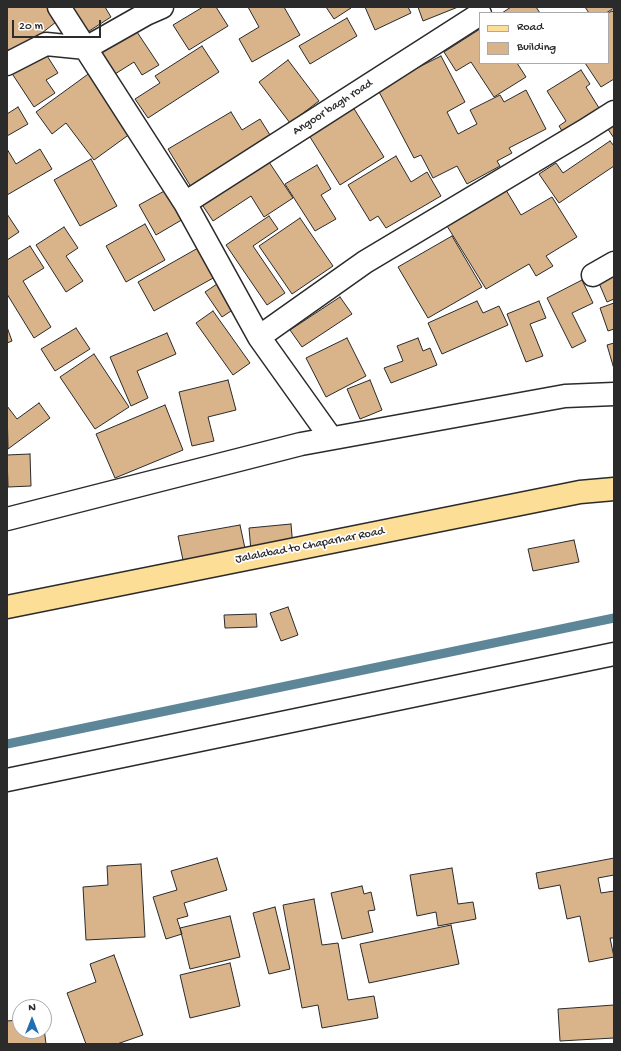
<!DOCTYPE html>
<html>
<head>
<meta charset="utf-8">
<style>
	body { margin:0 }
	#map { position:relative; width:621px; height:1051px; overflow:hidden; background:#fff; font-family:"Gochi Hand",sans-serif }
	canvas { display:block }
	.frame { position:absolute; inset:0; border:8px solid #2b2b2b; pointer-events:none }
	.legend { position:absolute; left:479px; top:12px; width:130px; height:52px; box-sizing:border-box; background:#fff; border:1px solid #aaa; margin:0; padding:5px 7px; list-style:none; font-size:12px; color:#2b2b2b }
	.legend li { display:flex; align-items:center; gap:8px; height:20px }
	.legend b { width:20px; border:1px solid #aaa }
	.north { position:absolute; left:12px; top:999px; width:40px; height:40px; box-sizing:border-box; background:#fff; border:1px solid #aaa; border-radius:50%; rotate:0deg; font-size:11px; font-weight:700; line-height:16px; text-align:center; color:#2b2b2b }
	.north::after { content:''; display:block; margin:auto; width:14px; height:18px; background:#1f6fb2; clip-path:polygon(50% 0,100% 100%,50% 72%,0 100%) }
	.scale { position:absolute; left:12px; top:20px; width:89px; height:18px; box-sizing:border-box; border:2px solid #2b2b2b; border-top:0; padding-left:5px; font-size:12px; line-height:14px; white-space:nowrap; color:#2b2b2b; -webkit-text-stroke:3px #fff; paint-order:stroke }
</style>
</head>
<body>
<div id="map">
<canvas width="621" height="1051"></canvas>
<div class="frame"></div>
<ul class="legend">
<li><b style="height:5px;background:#fdde96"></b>Road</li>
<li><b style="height:11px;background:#d9b48b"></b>Building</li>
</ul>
<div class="north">N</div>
<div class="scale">20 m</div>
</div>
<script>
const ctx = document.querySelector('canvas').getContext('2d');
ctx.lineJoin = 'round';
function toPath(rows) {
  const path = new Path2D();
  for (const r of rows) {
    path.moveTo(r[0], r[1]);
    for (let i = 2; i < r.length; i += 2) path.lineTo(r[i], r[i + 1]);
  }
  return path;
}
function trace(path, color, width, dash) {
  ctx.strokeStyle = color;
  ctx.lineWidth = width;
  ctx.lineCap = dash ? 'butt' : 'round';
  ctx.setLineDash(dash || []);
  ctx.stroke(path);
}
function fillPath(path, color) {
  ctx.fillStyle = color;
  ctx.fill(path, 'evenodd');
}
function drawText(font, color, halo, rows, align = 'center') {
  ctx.font = font + ' "Gochi Hand",sans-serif';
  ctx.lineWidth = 3.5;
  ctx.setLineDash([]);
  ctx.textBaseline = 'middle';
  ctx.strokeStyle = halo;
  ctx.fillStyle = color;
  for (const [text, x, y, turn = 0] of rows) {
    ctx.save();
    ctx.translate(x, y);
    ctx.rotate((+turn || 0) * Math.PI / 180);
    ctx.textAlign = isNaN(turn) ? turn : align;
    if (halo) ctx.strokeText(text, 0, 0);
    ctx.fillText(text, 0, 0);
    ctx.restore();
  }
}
trace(toPath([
	[7,744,614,618]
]), '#5d8798', 9);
const building = toPath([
	[7,7,52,7,61,18,13,56,7,48,7,7],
	[70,7,105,7,111,17,86,33,70,7],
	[203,7,216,7,228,26,189,50,173,25,203,7],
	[248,7,284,7,300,35,252,62,239,39,259,27,248,7],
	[326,7,350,7,351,8,334,19,326,7],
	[365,7,408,7,411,13,375,30,365,7],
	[418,7,458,7,423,21,418,7],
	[511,7,536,7,540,13,502,13,511,7],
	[585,7,614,7,614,8,606,13,589,13,585,7],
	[612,11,614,13,614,79,601,87,585,63,608,63,608,13,612,11],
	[347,18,357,36,310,64,299,46,347,18],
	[133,26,159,65,142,75,134,62,115,74,99,49,133,26],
	[480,29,480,63,517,63,526,77,494,97,471,62,456,71,444,52,480,29],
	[202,46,219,72,148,118,135,99,160,83,155,76,202,46],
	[44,51,58,73,46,80,55,93,34,107,11,72,44,51],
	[441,56,465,102,447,112,458,134,477,124,470,110,500,95,504,102,526,90,546,129,509,148,512,153,497,161,500,166,467,184,457,166,433,178,421,155,414,158,377,88,441,56],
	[288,60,319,101,290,123,259,82,288,60],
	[581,70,590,84,586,87,604,116,567,139,559,126,566,121,547,91,581,70],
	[91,72,134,131,94,160,66,123,52,134,36,112,91,72],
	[18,107,28,124,7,136,7,114,18,107],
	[353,107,384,157,340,185,305,129,353,107],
	[231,112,242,130,260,119,270,135,264,139,267,145,191,187,168,149,231,112],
	[614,123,614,138,607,128,614,123],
	[610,141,614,146,614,166,559,203,539,174,556,163,563,173,610,141],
	[7,149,16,164,40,149,52,169,7,195,7,149],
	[265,156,293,198,264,217,251,196,213,221,199,200,265,156],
	[396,156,411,182,427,172,441,196,386,228,378,216,370,221,348,185,396,156],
	[91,159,117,206,80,226,54,180,91,159],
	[317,165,331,189,321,195,336,219,315,231,285,184,317,165],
	[168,189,185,218,156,235,139,205,168,189],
	[506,190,521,215,552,197,577,237,546,256,553,266,536,276,529,264,486,289,447,226,506,190],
	[7,214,19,232,7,240,7,214],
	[269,216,278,229,253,246,285,293,267,305,226,245,269,216],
	[300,218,333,266,292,294,259,246,300,218],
	[145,224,165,260,126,282,106,246,145,224],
	[64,227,78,248,66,256,83,281,66,292,36,245,64,227],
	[452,236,482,287,428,318,398,267,452,236],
	[30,246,44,268,23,281,51,327,34,338,7,294,7,260,30,246],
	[198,248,215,277,154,311,138,282,198,248],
	[614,268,614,299,607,302,596,276,614,268],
	[582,280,593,303,572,313,586,341,572,348,547,298,582,280],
	[220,282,237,307,222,317,205,292,220,282],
	[340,297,352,314,302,347,290,330,340,297],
	[477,301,483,313,499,306,508,325,442,354,428,323,477,301],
	[539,301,546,318,530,324,543,356,526,362,507,314,539,301],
	[614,303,614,329,608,331,600,308,614,303],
	[213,311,250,363,233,375,196,323,213,311],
	[7,327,12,341,7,343,7,327],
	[76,328,90,349,55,371,41,349,76,328],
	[167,333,176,354,137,371,148,398,131,406,110,357,167,333],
	[347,338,366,376,326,397,306,358,347,338],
	[418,338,423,351,430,348,437,365,391,383,384,368,403,361,397,346,418,338],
	[614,343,614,369,607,345,614,343],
	[94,354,129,407,95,429,60,377,94,354],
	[228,380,236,410,208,417,214,441,192,446,179,392,228,380],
	[370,380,382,410,360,419,347,389,370,380],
	[39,403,50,418,8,449,7,406,17,419,39,403],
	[165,405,183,450,115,478,96,434,165,405],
	[30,454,31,486,8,487,7,455,30,454],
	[291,524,293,547,251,551,249,528,291,524],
	[240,525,246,553,184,565,178,536,240,525],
	[574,540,579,562,533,571,528,549,574,540],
	[288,607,298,635,281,641,270,613,288,607],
	[256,614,257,627,225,628,224,615,256,614],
	[217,858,227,890,184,903,188,916,177,919,182,934,166,939,153,897,177,890,171,871,217,858],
	[614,858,614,875,598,878,601,893,614,891,614,938,610,938,614,957,589,962,580,916,567,919,560,885,539,889,536,873,614,858],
	[141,864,145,937,86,940,83,887,108,885,107,866,141,864],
	[452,868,458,904,473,902,476,919,438,926,436,912,417,916,410,875,452,868],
	[362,886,364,894,371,892,375,910,368,911,373,932,342,939,331,893,362,886],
	[314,899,322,945,338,943,348,1000,374,996,378,1018,322,1028,318,1005,302,1008,283,905,314,899],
	[275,907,290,969,269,974,253,913,275,907],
	[230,916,240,957,190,969,180,928,230,916],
	[451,925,459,964,369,983,360,944,451,925],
	[114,955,143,1035,117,1044,86,1044,67,993,96,982,90,964,114,955],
	[230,963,240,1006,190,1018,180,975,230,963],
	[614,1005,614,1038,560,1041,558,1009,614,1005],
	[20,1020,20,1031,44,1031,44,1028,46,1044,7,1044,7,1021,20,1020]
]);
fillPath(building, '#d9b48b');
trace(building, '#2b2b2b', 1);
const street = toPath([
	[59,7,185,203,259,337,331,438],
	[7,64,46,44,86,48,146,14,162,7],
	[185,203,480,14],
	[593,275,614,263],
	[259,337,365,262,584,131,614,112],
	[7,519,301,444,565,396,614,394],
	[7,780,614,654]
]);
const primary = toPath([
	[7,607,580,492,614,489]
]);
trace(street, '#2b2b2b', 25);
trace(primary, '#2b2b2b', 25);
trace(street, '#fff', 22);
trace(primary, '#fdde96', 22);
drawText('12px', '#2b2b2b', '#fff', [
	["Angoor bagh road",333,108,-33],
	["Jalalabad to Chaparhar Road",310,546,-11]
]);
</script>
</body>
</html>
